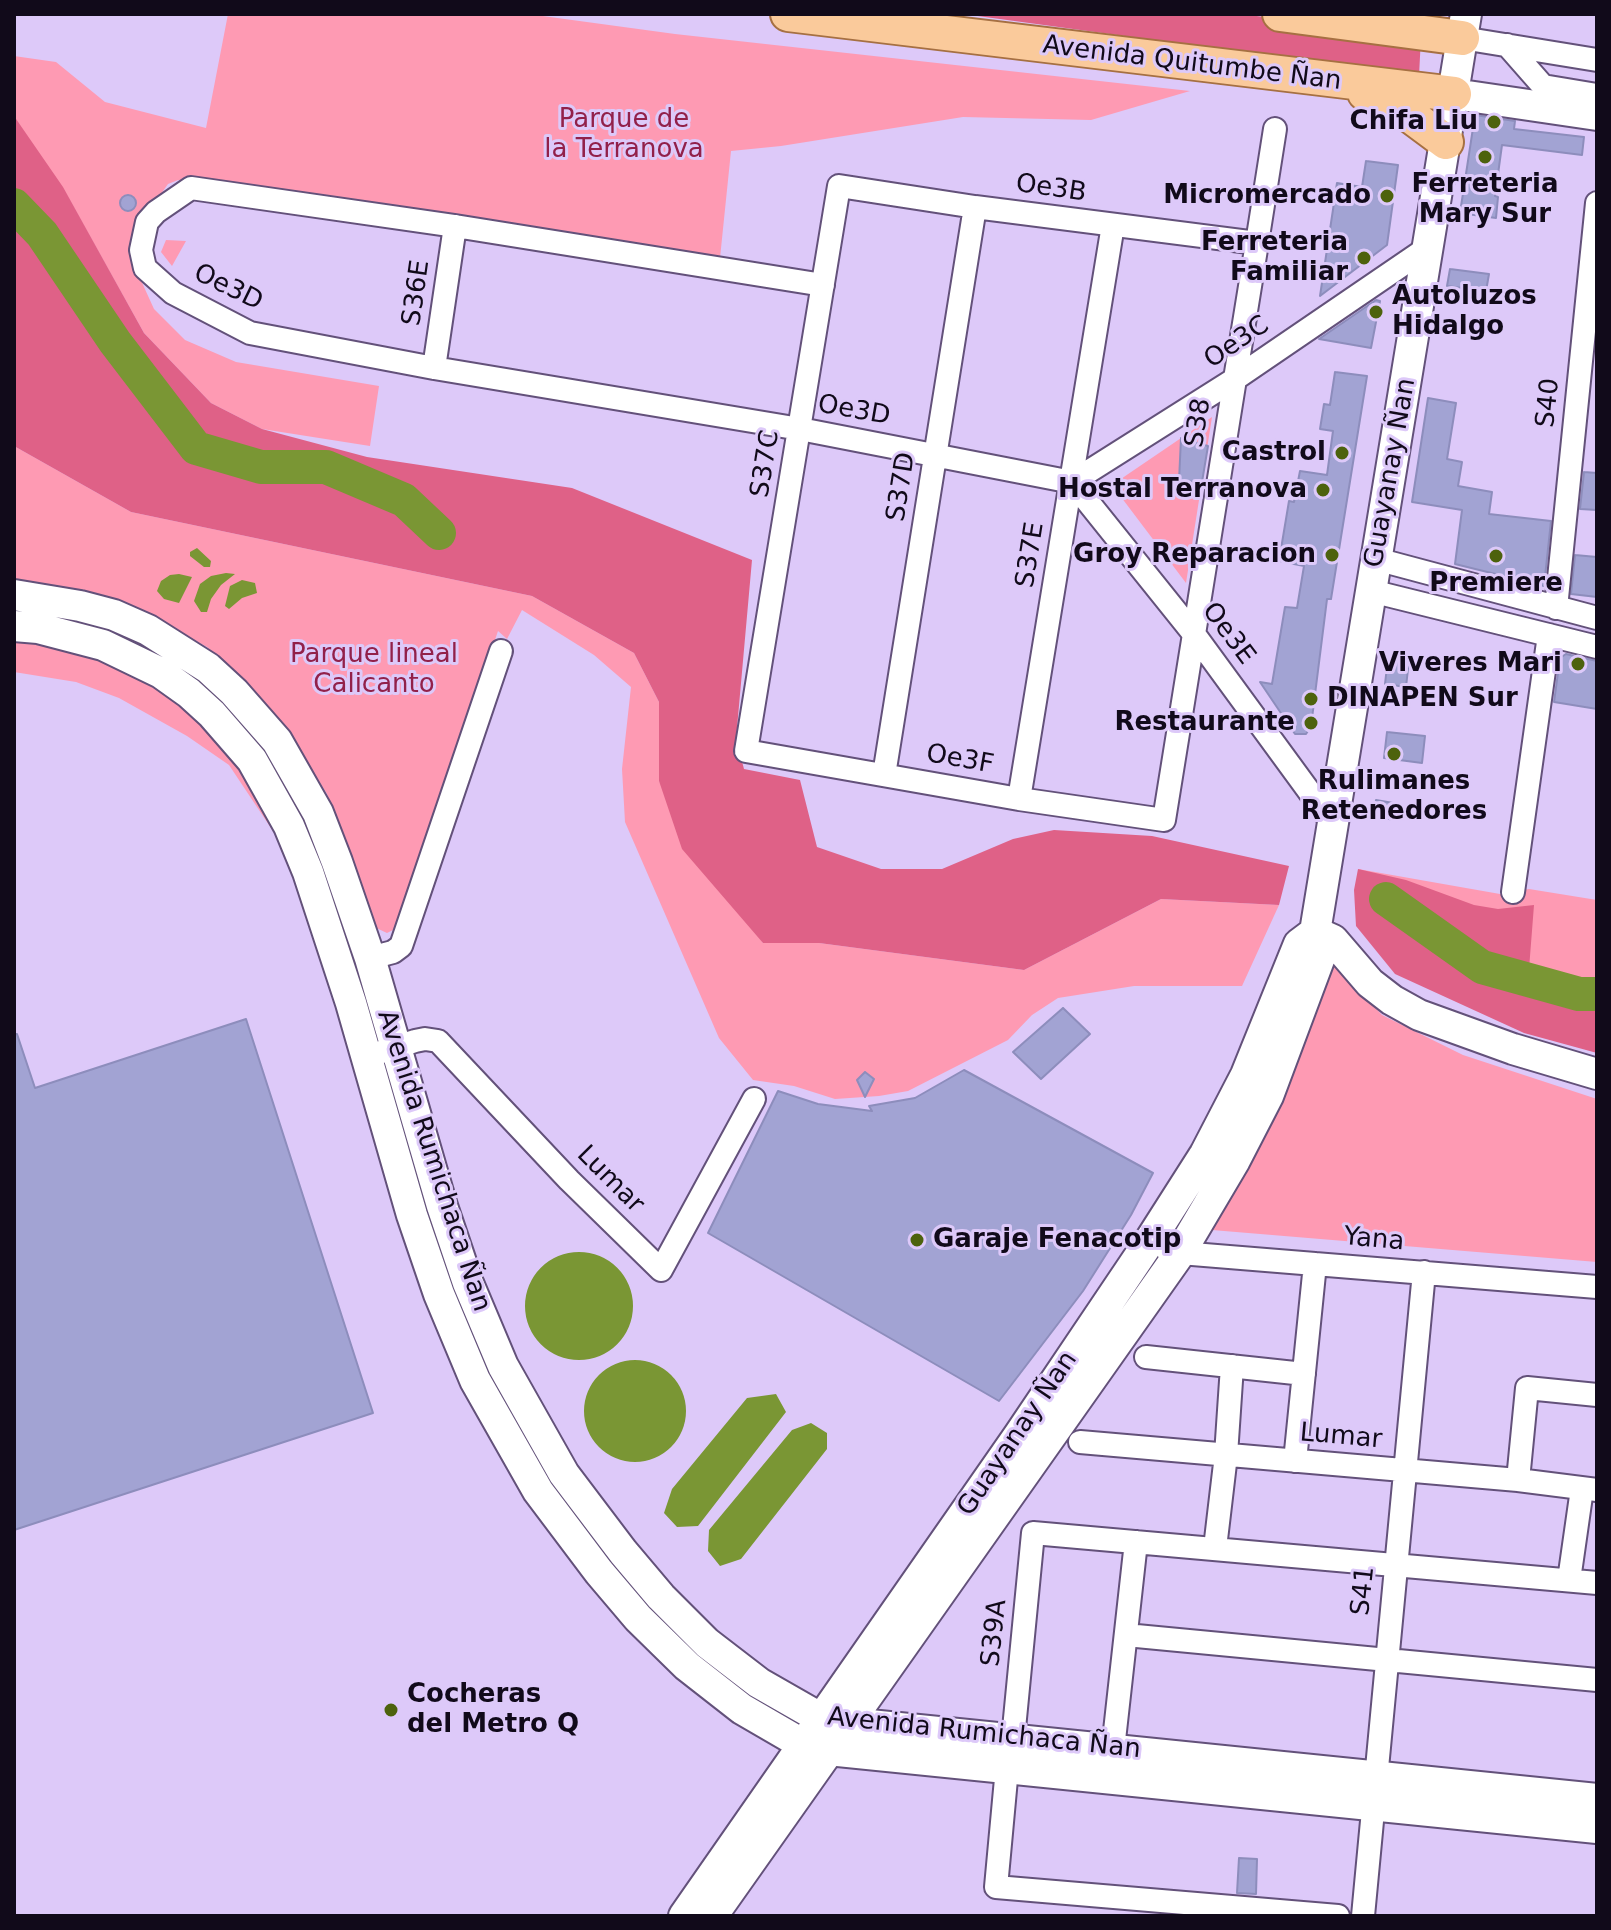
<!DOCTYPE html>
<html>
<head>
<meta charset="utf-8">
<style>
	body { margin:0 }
	#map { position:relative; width:1611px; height:1930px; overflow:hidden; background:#ddc9f9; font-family:"DejaVu Sans",sans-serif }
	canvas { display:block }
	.frame { position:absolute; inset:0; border:16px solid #110a1a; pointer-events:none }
</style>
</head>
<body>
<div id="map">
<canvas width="1611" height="1930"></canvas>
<div class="frame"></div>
</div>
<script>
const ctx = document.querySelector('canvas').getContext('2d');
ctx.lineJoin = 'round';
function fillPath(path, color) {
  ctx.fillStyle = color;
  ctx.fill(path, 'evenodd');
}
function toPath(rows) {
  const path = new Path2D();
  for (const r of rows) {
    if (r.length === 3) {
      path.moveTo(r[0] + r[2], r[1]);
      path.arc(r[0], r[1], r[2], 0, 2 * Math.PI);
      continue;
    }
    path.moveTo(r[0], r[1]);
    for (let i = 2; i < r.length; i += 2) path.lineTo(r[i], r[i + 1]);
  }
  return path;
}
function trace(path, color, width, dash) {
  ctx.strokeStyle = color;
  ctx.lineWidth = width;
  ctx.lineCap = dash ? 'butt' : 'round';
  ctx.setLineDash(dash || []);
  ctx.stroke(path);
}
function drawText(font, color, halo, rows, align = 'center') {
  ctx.font = font + ' "DejaVu Sans",sans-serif';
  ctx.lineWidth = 6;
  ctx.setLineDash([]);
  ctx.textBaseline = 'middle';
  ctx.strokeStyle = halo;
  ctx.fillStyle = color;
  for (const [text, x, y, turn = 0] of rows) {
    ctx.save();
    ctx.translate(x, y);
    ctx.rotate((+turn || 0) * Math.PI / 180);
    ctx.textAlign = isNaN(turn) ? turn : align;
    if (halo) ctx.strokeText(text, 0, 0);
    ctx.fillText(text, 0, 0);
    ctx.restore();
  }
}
fillPath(toPath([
	[228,14,528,14,675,34,1190,91,1091,120,963,117,781,146,731,151,720,258,452,214,178,180,168,184,131,236,139,276,154,309,185,340,236,362,379,386,370,446,262,429,211,403,144,333,68,197,14,117,14,56,56,62,105,102,206,128],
	[166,240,186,241,172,266,161,252],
	[1212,417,1186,583,1112,485],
	[14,446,131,512,532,596,634,653,659,702,659,781,763,943,819,943,1024,970,1161,899,1279,905,1242,986,1134,986,1058,998,1032,1015,1008,1040,908,1091,879,1096,835,1099,794,1086,753,1080,719,1038,625,822,622,769,631,687,594,655,522,610,507,639,498,631,399,927,387,933,372,926,363,906,327,794,284,725,244,681,207,647,139,610,87,591,14,582],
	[14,640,58,645,99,659,158,687,186,706,233,756,273,816,281,843,229,765,187,736,119,698,76,682,14,672],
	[1358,869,1500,894,1529,889,1597,900,1597,983,1579,983,1488,960],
	[1333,963,1382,1015,1463,1055,1597,1099,1597,1262,1212,1230,1278,1107]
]), '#fe9ab3');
fillPath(toPath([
	[963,14,1241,14,1421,37,1419,76],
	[14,116,63,187,144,333,211,403,262,429,367,457,572,488,752,560,736,739,744,769,800,780,817,847,881,869,942,869,1013,839,1054,830,1152,836,1289,866,1279,905,1161,899,1024,970,819,943,763,943,682,849,659,781,659,702,634,653,532,596,131,512,14,446],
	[1358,869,1406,880,1474,905,1498,909,1534,905,1529,969,1579,983,1597,983,1597,1053,1524,1033,1395,974,1356,926,1354,890]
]), '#df6187');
fillPath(toPath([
	[197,548,211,561,210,567,204,567,190,556,190,552],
	[226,573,235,574,221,585,211,599,207,612,201,612,194,601,200,584,211,576],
	[179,574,192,577,179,603,164,599,157,591,161,581,170,575],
	[242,580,255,583,257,593,242,598,229,609,225,606,230,586],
	[579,1306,54],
	[635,1411,51],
	[776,1394,786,1412,698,1526,677,1527,664,1513,672,1489,747,1398],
	[811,1423,827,1433,827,1449,741,1559,720,1566,708,1551,709,1530,792,1430]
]), '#7a9634');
trace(toPath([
	[14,205,42,234,115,342,196,448,261,467,326,467,404,500,439,533],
	[1386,899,1482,967,1579,994,1597,994]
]), '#7a9634', 34);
const building = toPath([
	[1475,115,1515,121,1514,129,1584,137,1582,155,1502,145,1495,196,1498,197,1496,218,1460,213,1475,115],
	[1366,161,1398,165,1387,245,1320,296,1337,183,1362,187,1366,161],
	[128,203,8],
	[1450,269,1489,274,1486,291,1447,286,1450,269],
	[1376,300,1380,301,1371,348,1319,339,1376,300],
	[1335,372,1367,376,1331,599,1327,599,1311,726,1306,734,1295,734,1260,682,1272,684,1285,607,1297,608,1304,566,1279,561,1289,501,1294,502,1300,471,1327,475,1333,431,1320,429,1324,404,1330,405,1335,372],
	[1428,398,1456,403,1447,459,1462,462,1458,486,1492,492,1489,514,1551,521,1544,586,1455,564,1462,510,1412,502,1428,398],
	[1181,438,1208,446,1202,482,1179,481,1181,438],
	[1584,472,1597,473,1597,510,1580,509,1584,472],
	[1575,555,1597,557,1597,597,1571,594,1575,555],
	[1566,654,1597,661,1597,709,1554,702,1560,658,1566,654],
	[1388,658,1409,660,1406,687,1385,684,1388,658],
	[1387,732,1425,736,1422,763,1384,758,1387,732],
	[1376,800,1399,804,1396,820,1374,817,1376,800],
	[1063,1008,1090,1034,1041,1079,1013,1052,1063,1008],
	[246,1019,373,1413,14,1530,14,1034,17,1034,35,1088,246,1019],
	[964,1070,1153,1173,1131,1215,1083,1291,999,1401,708,1233,778,1091,818,1104,872,1111,869,1106,915,1098,964,1070],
	[865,1072,874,1079,865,1097,857,1080,865,1072],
	[1239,1858,1257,1859,1256,1894,1237,1893,1239,1858]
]);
fillPath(building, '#a2a3d3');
trace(building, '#8d8dbc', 2);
const street = toPath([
	[1462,38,1597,60],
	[1507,45,1543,86,1597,95],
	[1257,243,975,207,839,186,746,751,1019,799,1164,820,1194,634,1235,379,1257,243,1275,129],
	[823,285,455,226,191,188,156,212,147,222,141,250,145,268,173,293,250,333,434,368,800,429,1072,482],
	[434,368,455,226],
	[1072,482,1194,634,1333,824],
	[1072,482,1235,379,1430,246],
	[1376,559,1597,618],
	[1371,591,1597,647],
	[1556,608,1597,203],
	[884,775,975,207],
	[1019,799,1113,225],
	[1513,892,1549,635],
	[370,958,393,952,401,946,501,651],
	[366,1057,415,1041,425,1039,438,1041,569,1180,661,1270,754,1099],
	[1167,1250,1180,1253,1597,1287],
	[1146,1357,1304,1374],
	[1080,1442,1518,1480,1597,1490],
	[1295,1461,1315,1264],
	[1518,1480,1527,1388,1597,1395],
	[1215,1548,1226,1455,1232,1366],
	[1569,1580,1582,1489],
	[1126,1635,1597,1680],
	[1013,1739,1033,1533,1597,1583],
	[1113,1749,1136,1542],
	[1007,1768,996,1887,1338,1916],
	[1363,1916,1424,1272]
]);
const secondary = toPath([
	[1454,94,1597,115],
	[14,595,80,606,114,615,148,630,208,668,234,692,277,741,318,813,337,862,370,958,442,1206,468,1283,503,1366,564,1474,623,1552,661,1597,707,1643,759,1683,822,1719,850,1723,1597,1799],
	[14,626,38,628,103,645,161,673,189,693,212,714,252,760,289,826,308,872,351,1003,412,1215,439,1294,475,1380,538,1491,599,1572,638,1618,687,1666,742,1709,804,1745,828,1750,1597,1828],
	[1315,932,1333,940,1370,983,1392,1000,1419,1015,1513,1049,1597,1074],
	[684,1916,1019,1435,1147,1245,1205,1154,1246,1075,1299,944,1315,932],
	[712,1916,1180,1253,1235,1160,1268,1096,1320,957,1315,932,1466,14]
]);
const primary = toPath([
	[788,14,1454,94],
	[1280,14,1462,38],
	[1365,93,1411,116,1446,142]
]);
trace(street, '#63517a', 26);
trace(secondary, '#63517a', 34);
trace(primary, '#a67042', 38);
trace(street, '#fff', 22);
trace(secondary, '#fff', 30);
trace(primary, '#faca9b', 34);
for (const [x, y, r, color] of [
	[1494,122,8,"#4d620d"],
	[1485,157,8,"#4d620d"],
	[1387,196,8,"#4d620d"],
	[1364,258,8,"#4d620d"],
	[1376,312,8,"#4d620d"],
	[1342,453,8,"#4d620d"],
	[1323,490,8,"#4d620d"],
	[1332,555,8,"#4d620d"],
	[1496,556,8,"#4d620d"],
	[1578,664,8,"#4d620d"],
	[1311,699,8,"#4d620d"],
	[1311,723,8,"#4d620d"],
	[1394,754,8,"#4d620d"],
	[917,1240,8,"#4d620d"],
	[391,1710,8,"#4d620d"]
]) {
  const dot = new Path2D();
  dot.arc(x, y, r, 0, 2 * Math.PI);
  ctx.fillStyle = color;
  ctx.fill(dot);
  trace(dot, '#ddc9f9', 3);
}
drawText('26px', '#110a1a', '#ddc9f9', [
	["Avenida Quitumbe Ñan",1192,64,7],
	["Oe3B",1051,189,8],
	["Oe3D",228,288,26],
	["S36E",417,293,-82],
	["Oe3C",1237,343,-34],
	["S40",1549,403,-84],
	["Oe3D",854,411,10],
	["S38",1199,423,-81],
	["S37C",766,464,-81],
	["Guayanay Ñan",1391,473,-80],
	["S37D",902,487,-81],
	["S37E",1031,555,-81],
	["Oe3E",1228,634,53],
	["Oe3F",960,760,10],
	["Avenida Rumichaca Ñan",433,1161,72],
	["Lumar",610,1180,45],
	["Yana",1374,1240,5],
	["Guayanay Ñan",1018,1434,-56],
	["Lumar",1341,1437,5],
	["S41",1364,1591,-84],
	["S39A",995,1633,-84],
	["Avenida Rumichaca Ñan",984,1734,6]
]);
drawText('26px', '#92204a', '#ddc9f9', [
	["Parque de",624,120],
	["la Terranova",624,150],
	["Parque lineal",374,655],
	["Calicanto",374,685]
]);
drawText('bold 26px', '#110a1a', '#ddc9f9', [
	["Chifa Liu",1478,122],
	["Ferreteria",1485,185,"center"],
	["Mary Sur",1485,215,"center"],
	["Micromercado",1371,196],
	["Ferreteria",1348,243],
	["Familiar",1348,273],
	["Autoluzos",1392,297,"left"],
	["Hidalgo",1392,327,"left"],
	["Castrol",1326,453],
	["Hostal Terranova",1307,490],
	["Groy Reparacion",1316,555],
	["Premiere",1496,584,"center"],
	["Viveres Mari",1562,664],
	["DINAPEN Sur",1327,699,"left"],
	["Restaurante",1295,723],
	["Rulimanes",1394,782,"center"],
	["Retenedores",1394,812,"center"],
	["Garaje Fenacotip",933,1240,"left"],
	["Cocheras",407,1695,"left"],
	["del Metro Q",407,1725,"left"]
], 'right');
</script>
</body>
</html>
